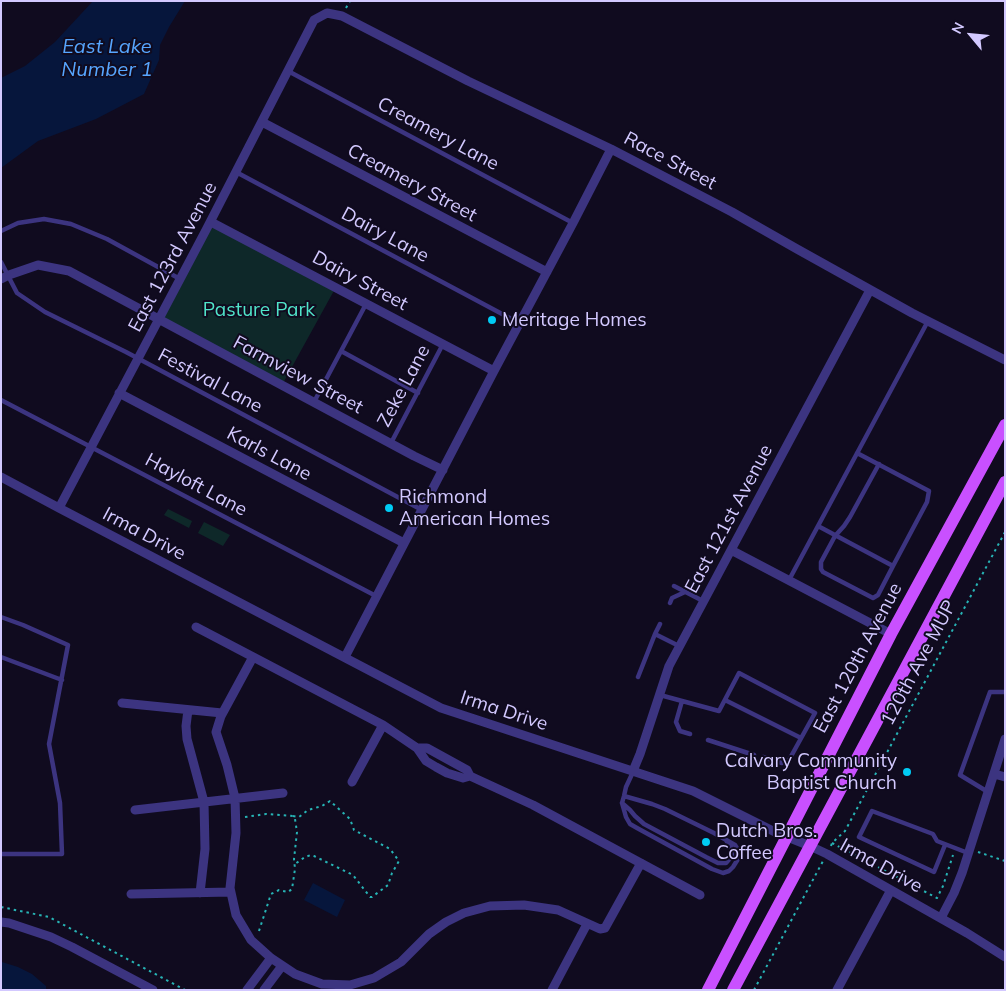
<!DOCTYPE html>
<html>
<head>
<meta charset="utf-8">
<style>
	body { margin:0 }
	#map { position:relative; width:1006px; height:991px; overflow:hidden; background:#100b1f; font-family:Mulish,sans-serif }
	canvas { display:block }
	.frame { position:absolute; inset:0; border:2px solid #d3c9ff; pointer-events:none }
	.north { position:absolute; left:946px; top:10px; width:50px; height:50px; -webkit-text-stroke:4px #100b1f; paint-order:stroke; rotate:298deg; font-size:14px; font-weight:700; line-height:20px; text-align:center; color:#d3c9ff }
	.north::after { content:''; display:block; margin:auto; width:18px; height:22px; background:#d3c9ff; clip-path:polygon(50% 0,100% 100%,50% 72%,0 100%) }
</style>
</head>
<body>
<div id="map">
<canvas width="1006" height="991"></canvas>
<div class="frame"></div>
<div class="north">N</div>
</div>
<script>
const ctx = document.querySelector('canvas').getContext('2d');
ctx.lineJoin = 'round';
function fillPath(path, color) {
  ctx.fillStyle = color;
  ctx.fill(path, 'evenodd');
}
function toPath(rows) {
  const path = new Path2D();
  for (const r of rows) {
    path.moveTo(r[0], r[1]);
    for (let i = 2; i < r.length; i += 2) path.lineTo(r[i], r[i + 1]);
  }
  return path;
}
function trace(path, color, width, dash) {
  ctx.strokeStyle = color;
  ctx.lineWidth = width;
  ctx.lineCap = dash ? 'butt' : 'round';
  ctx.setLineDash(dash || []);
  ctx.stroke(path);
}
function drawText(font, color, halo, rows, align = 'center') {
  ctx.font = font + ' Mulish,sans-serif';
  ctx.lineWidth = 4;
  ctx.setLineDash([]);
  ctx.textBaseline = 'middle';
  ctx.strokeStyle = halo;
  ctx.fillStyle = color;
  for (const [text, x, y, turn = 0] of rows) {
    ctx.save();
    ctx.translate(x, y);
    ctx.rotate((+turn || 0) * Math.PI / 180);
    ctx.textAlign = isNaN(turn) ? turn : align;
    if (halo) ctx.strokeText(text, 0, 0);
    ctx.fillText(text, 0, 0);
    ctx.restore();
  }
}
fillPath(toPath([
	[211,222,336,287,282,385,159,320],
	[168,509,192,521,189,528,164,515],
	[204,522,230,535,223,546,198,533]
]), '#0e2829');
fillPath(toPath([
	[93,1,185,1,169,27,160,45,159,60,144,94,96,119,38,141,1,168,1,78,25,66,55,42],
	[313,883,345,900,337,917,304,900],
	[2,962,18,967,32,974,46,986,46,990,1,990]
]), '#06163c');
trace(toPath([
	[346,8,350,1],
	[293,816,299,817,308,810,322,806,330,801,350,819,354,830,390,849,399,861,392,873,388,885,372,897,370,897,353,875,314,856,311,855,305,857,295,864],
	[245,817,266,814,293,816,295,819,297,832,294,859,295,869,292,889,288,892,279,890,271,894,258,934],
	[832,843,937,898,943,886,953,855],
	[831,846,832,843,845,831,1005,532],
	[978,852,1005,861],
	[1,907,49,917,185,990],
	[754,990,823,861]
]), '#27b4b5', 2, [2.5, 4]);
trace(toPath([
	[288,71,573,223],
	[236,172,519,323],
	[1,231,18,223,44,219,71,224,107,239,180,279],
	[1,262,17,293,45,312,126,352,422,510],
	[341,351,418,393],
	[1,400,376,596],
	[314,402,366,304],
	[391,443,443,344],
	[879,464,850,517,844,526,835,536,821,562,821,569,823,572,873,598,878,595,893,566],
	[818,526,893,566,927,502,929,491,857,453],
	[789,580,928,321],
	[674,586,703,601],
	[670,603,672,598,685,592],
	[1,617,23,625,68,645,49,744,60,803,62,854,1,854],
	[660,624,655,634,679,646],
	[1,657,62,680],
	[638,677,655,634],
	[660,695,719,711,739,673,815,713,789,760,782,763,763,757],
	[725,700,801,738],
	[682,701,676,722,680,731,690,734],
	[708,740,754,755],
	[988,792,960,775,990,692,1005,692],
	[624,796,652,804,665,809,714,833,735,845,738,850,738,859,733,867,729,871,723,873,712,869,637,828,630,824,626,817,622,803,624,796,626,787,633,772],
	[622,803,630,810,635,816,644,824,706,857,718,863,726,863,732,856,731,848,726,840],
	[945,845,934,872,859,837,872,811,933,834,937,841,968,853]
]), '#3c3480', 4.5);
trace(toPath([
	[262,122,547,272],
	[211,222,494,371],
	[1,279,9,275,38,265,69,271,414,456,443,470],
	[119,393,404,543],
	[1,477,59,508,441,708,693,791,775,832,810,846,827,854,967,933,1005,957],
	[59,508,206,230,314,20,327,13,342,16,468,81,611,149,732,212,797,249,912,313,1005,360],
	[731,550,891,634],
	[196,627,383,725,417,748,426,761,436,767,447,773,463,778,470,776],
	[253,657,221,716,216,732,227,765,235,798,236,833,230,888,236,915,251,940,271,958,295,974,322,984,350,985,374,978,401,962,429,934,446,922,464,913,490,906,524,905,558,910,600,929,605,928,641,863],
	[345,657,494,371,573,223,611,149],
	[122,703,222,713],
	[188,710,186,726,187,739,204,802,205,849,200,893],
	[417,748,427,748,467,770,470,776,533,805,700,895],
	[633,771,640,754,669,666,870,290],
	[994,774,1005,777],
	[352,782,383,725],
	[135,810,283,793],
	[131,894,231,892],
	[941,918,954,893,962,873,1005,739],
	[1,922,9,923,51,937,72,947,153,990],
	[247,990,271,958],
	[264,990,282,966],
	[552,990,587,924],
	[837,990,891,890]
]), '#3c3480', 9);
trace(toPath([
	[708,990,891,634,1005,425],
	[733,990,1005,482]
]), '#c950ff', 12);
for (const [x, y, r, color] of [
	[492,320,5,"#00cbf4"],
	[389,508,5,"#00cbf4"],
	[907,772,5,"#00cbf4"],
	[706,842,5,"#00cbf4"]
]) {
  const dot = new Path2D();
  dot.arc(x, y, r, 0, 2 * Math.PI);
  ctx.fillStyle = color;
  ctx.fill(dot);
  trace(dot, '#100b1f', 2);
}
drawText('19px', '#d3c9ff', '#100b1f', [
	["Creamery Lane",438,134,28],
	["Race Street",670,161,28],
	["Creamery Street",412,183,28],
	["Dairy Lane",385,235,28],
	["East 123rd Avenue",173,257,-62],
	["Dairy Street",360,281,28],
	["Farmview Street",298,375,28],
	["Festival Lane",210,381,28],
	["Zeke Lane",404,386,-62],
	["Karls Lane",269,454,28],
	["Hayloft Lane",196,485,28],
	["East 121st Avenue",729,519,-62],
	["Irma Drive",144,534,28],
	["East 120th Avenue",858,658,-62],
	["120th Ave MUP",919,663,-62],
	["Irma Drive",504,711,18],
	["Irma Drive",881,866,29]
]);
drawText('19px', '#50e4c9', '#100b1f', [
	["Pasture Park",259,310]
]);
drawText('19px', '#d3c9ff', '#100b1f', [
	["Meritage Homes",502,320],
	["Richmond",399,497],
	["American Homes",399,519],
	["Calvary Community",897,761,"right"],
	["Baptist Church",897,783,"right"],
	["Dutch Bros.",716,831],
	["Coffee",716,853]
], 'left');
drawText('italic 20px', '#57a6ff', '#100b1f', [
	["East Lake",107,47],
	["Number 1",107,70]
]);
</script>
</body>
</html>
